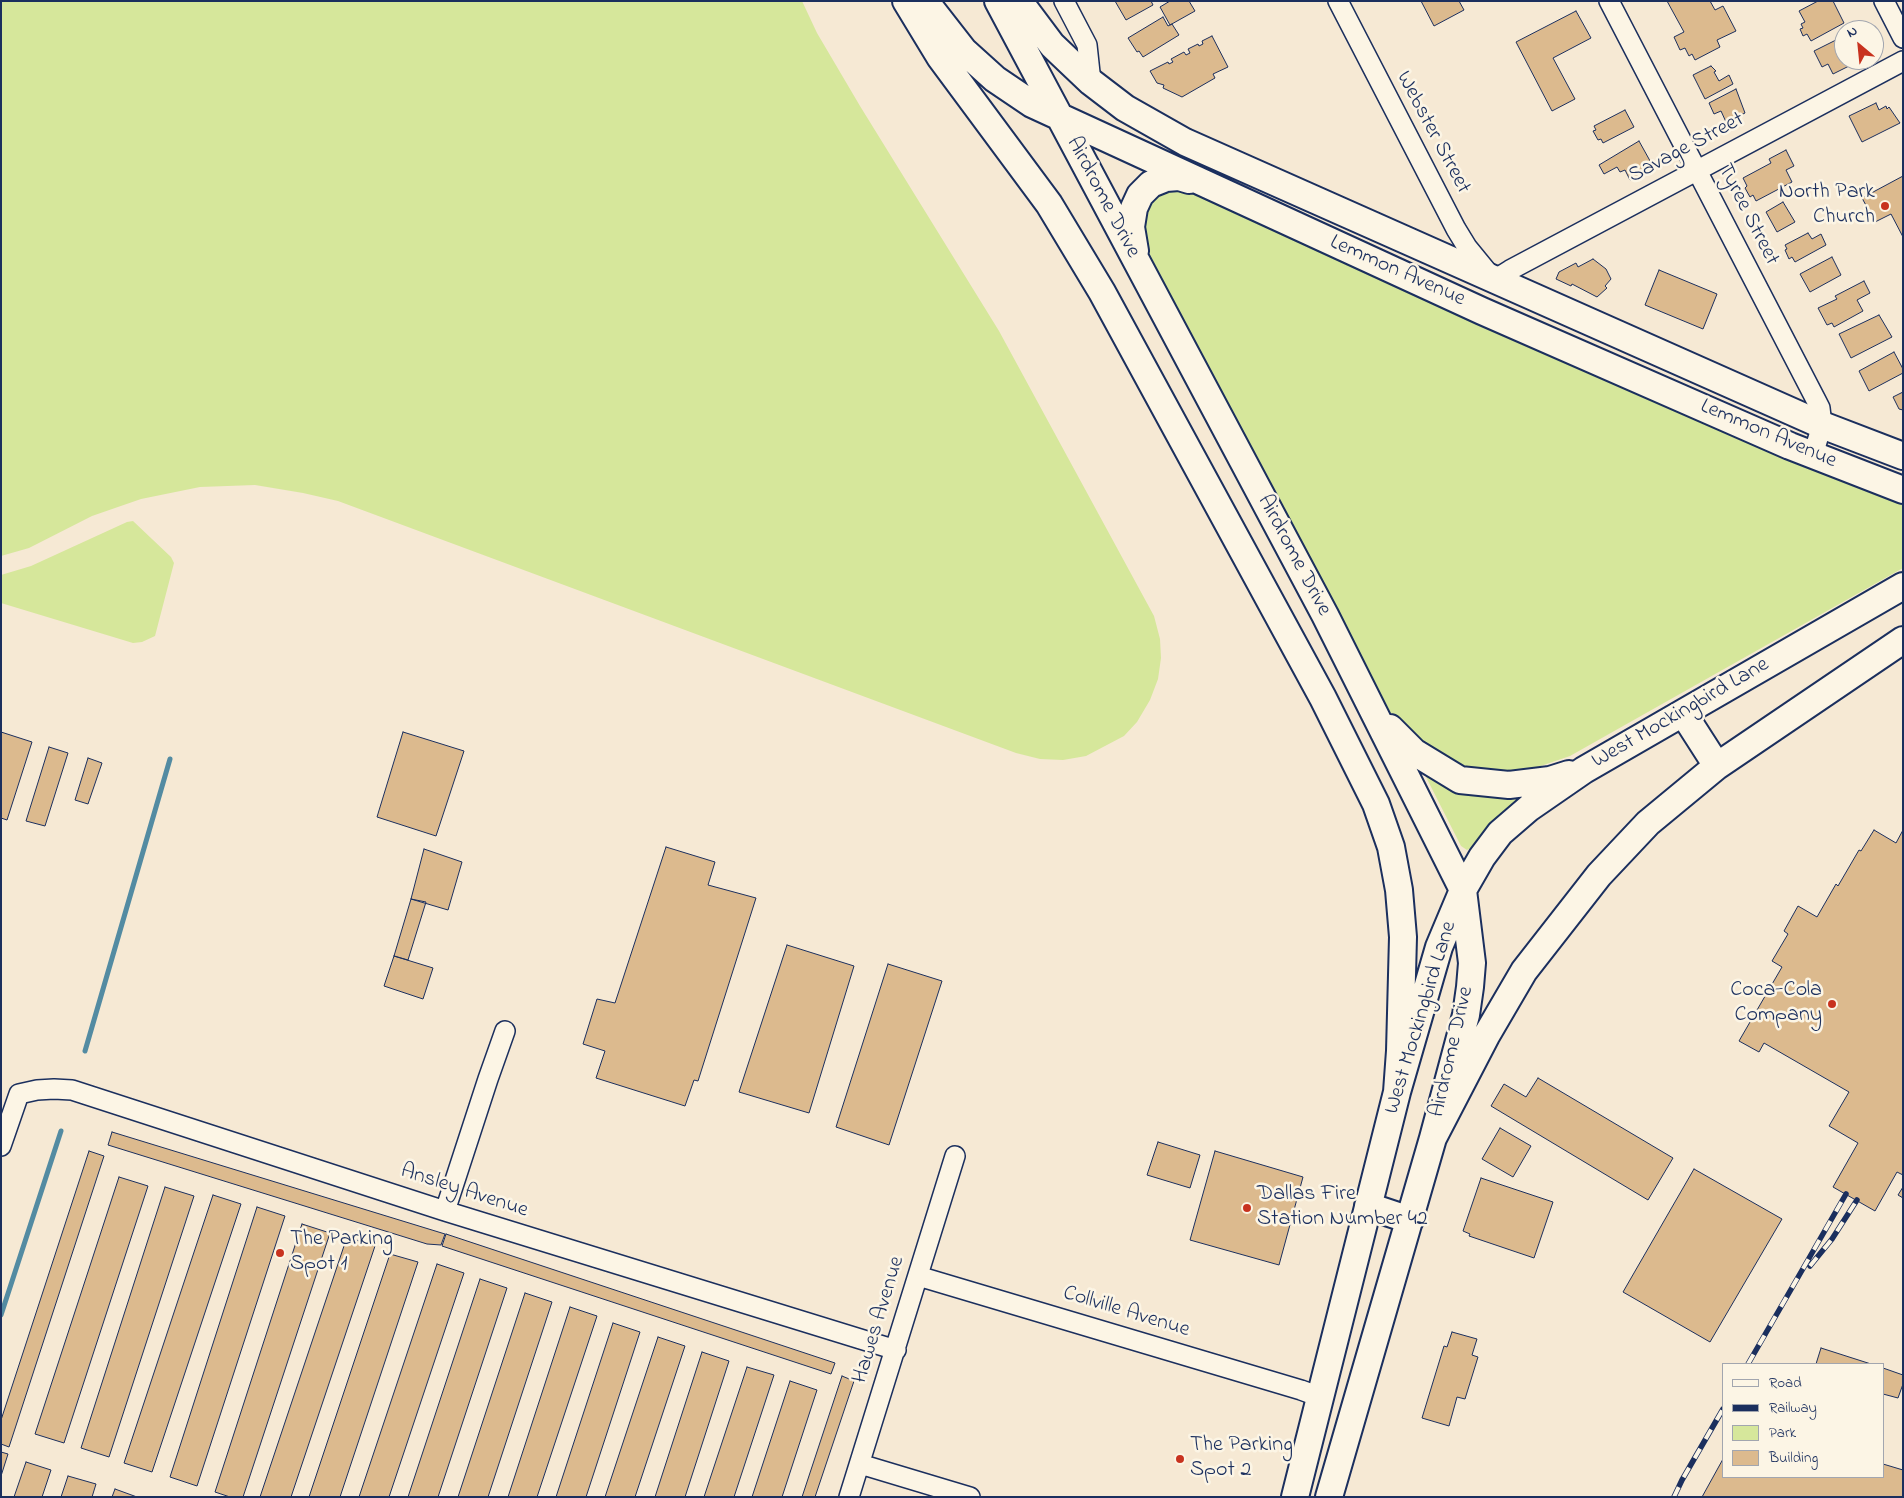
<!DOCTYPE html>
<html>
<head>
<meta charset="utf-8">
<style>
	body { margin:0 }
	#map { position:relative; width:1904px; height:1498px; overflow:hidden; background:#f6e9d4; font-family:"Indie Flower",sans-serif }
	canvas { display:block }
	.frame { position:absolute; inset:0; border:2px solid #1b2f5e; pointer-events:none }
	.legend { position:absolute; left:1722px; top:1363px; width:162px; height:115px; box-sizing:border-box; background:#fcf5e5; border:1px solid #a2a6af; margin:0; padding:6px 9px; list-style:none; font-size:15px; color:#1b2f5e }
	.legend li { display:flex; align-items:center; gap:10px; height:25px }
	.legend b { width:25px; border:1px solid #a2a6af }
	.north { position:absolute; left:1834px; top:20px; width:50px; height:50px; box-sizing:border-box; background:#fcf5e5; border:1px solid #a2a6af; border-radius:50%; rotate:332deg; font-size:14px; font-weight:700; line-height:20px; text-align:center; color:#1b2f5e }
	.north::after { content:''; display:block; margin:auto; width:18px; height:22px; background:#c8321e; clip-path:polygon(50% 0,100% 100%,50% 72%,0 100%) }
</style>
</head>
<body>
<div id="map">
<canvas width="1904" height="1498"></canvas>
<div class="frame"></div>
<ul class="legend">
<li><b style="height:6px;background:#fcf5e5"></b>Road</li>
<li><b style="height:6px;background:#1b2f5e"></b>Railway</li>
<li><b style="height:14px;background:#d6e79b"></b>Park</li>
<li><b style="height:14px;background:#dcba8e"></b>Building</li>
</ul>
<div class="north">N</div>
</div>
<script>
const ctx = document.querySelector('canvas').getContext('2d');
ctx.lineJoin = 'round';
function fillPath(path, color) {
  ctx.fillStyle = color;
  ctx.fill(path, 'evenodd');
}
function toPath(rows) {
  const path = new Path2D();
  for (const r of rows) {
    path.moveTo(r[0], r[1]);
    for (let i = 2; i < r.length; i += 2) path.lineTo(r[i], r[i + 1]);
  }
  return path;
}
function trace(path, color, width, dash) {
  ctx.strokeStyle = color;
  ctx.lineWidth = width;
  ctx.lineCap = dash ? 'butt' : 'round';
  ctx.setLineDash(dash || []);
  ctx.stroke(path);
}
function drawText(font, color, halo, rows, align = 'center') {
  ctx.font = font + ' "Indie Flower",sans-serif';
  ctx.lineWidth = 5;
  ctx.setLineDash([]);
  ctx.textBaseline = 'middle';
  ctx.strokeStyle = halo;
  ctx.fillStyle = color;
  for (const [text, x, y, turn = 0] of rows) {
    ctx.save();
    ctx.translate(x, y);
    ctx.rotate((+turn || 0) * Math.PI / 180);
    ctx.textAlign = isNaN(turn) ? turn : align;
    if (halo) ctx.strokeText(text, 0, 0);
    ctx.fillText(text, 0, 0);
    ctx.restore();
  }
}
fillPath(toPath([
	[1,1,802,1,817,33,860,106,999,331,1154,616,1160,639,1161,658,1158,679,1150,700,1137,722,1124,736,1086,756,1063,760,1040,759,1016,753,338,501,303,493,255,485,200,487,141,499,92,516,29,548,1,556],
	[1169,189,1191,192,1903,504,1903,568,1570,756,1523,772,1470,768,1426,748,1390,712,1136,233,1151,197],
	[133,521,171,557,174,563,155,636,142,642,133,643,1,603,1,575,31,566,127,522],
	[1425,773,1520,797,1473,847,1467,850,1461,846,1426,777]
]), '#d6e79b');
trace(toPath([
	[85,1051,170,759],
	[1,1315,61,1131]
]), '#538ba2', 5);
const building = toPath([
	[1115,1,1151,1,1153,5,1126,20,1115,1],
	[1170,1,1189,1,1195,11,1170,25,1160,7,1170,1],
	[1421,1,1459,1,1464,10,1434,26,1421,1],
	[1667,1,1710,1,1715,10,1723,6,1736,31,1717,40,1720,47,1695,60,1692,54,1689,56,1685,48,1680,50,1674,37,1684,32,1667,1],
	[1818,1,1833,1,1844,23,1811,41,1807,34,1803,36,1800,29,1803,28,1801,24,1805,22,1799,11,1818,1],
	[1576,11,1591,38,1553,58,1575,99,1552,111,1516,42,1576,11],
	[1163,17,1168,26,1172,24,1179,35,1143,57,1139,51,1137,52,1128,38,1163,17],
	[1212,36,1228,67,1213,74,1215,78,1182,97,1163,88,1164,85,1157,83,1150,71,1168,62,1169,64,1173,62,1171,59,1184,52,1186,55,1190,53,1188,49,1198,44,1199,46,1203,44,1202,41,1212,36],
	[1844,36,1844,60,1861,60,1833,74,1828,64,1822,67,1814,51,1844,36],
	[1711,66,1716,71,1714,72,1719,81,1729,75,1733,84,1705,99,1693,75,1711,66],
	[1736,89,1745,113,1726,122,1721,111,1714,114,1709,103,1736,89],
	[1876,103,1879,110,1886,106,1887,109,1889,107,1900,123,1862,142,1849,116,1876,103],
	[1625,110,1634,127,1603,143,1601,139,1598,140,1593,131,1596,130,1594,126,1625,110],
	[1639,141,1654,168,1630,180,1625,170,1620,172,1617,167,1604,174,1599,165,1639,141],
	[1786,150,1794,166,1786,170,1792,182,1756,201,1753,195,1750,197,1745,188,1747,186,1743,178,1771,163,1769,159,1786,150],
	[1903,176,1903,237,1891,214,1875,222,1862,198,1903,176],
	[1783,202,1795,222,1777,232,1766,212,1783,202],
	[1808,233,1812,239,1821,234,1826,245,1795,262,1792,257,1789,259,1785,250,1787,249,1785,245,1808,233],
	[1832,257,1841,275,1810,292,1800,274,1832,257],
	[1593,259,1606,269,1611,279,1605,286,1607,288,1597,297,1572,284,1571,286,1556,279,1559,272,1576,263,1578,267,1593,259],
	[1659,270,1717,294,1703,329,1645,305,1659,270],
	[1864,281,1870,293,1857,300,1863,311,1834,327,1832,323,1827,325,1818,308,1837,299,1835,296,1864,281],
	[1879,315,1892,337,1851,358,1839,334,1879,315],
	[1894,352,1903,369,1903,373,1869,391,1859,371,1894,352],
	[1903,392,1903,410,1899,409,1893,397,1903,392],
	[1,732,32,742,7,820,1,818,1,732],
	[403,732,464,751,436,836,377,817,403,732],
	[49,747,68,753,45,826,26,821,49,747],
	[88,758,102,763,88,804,75,800,88,758],
	[1874,830,1896,843,1903,830,1903,1175,1897,1172,1875,1211,1833,1187,1858,1143,1829,1126,1849,1092,1764,1043,1759,1052,1739,1041,1782,967,1772,961,1788,934,1784,931,1798,906,1817,917,1836,884,1838,886,1859,850,1861,851,1874,830],
	[666,847,715,862,708,885,756,898,698,1081,694,1080,685,1106,596,1078,605,1051,583,1044,597,999,615,1003,666,847],
	[424,849,462,862,448,910,411,899,424,849],
	[411,899,426,902,408,960,394,956,411,899],
	[787,945,854,966,809,1113,739,1092,787,945],
	[394,956,433,968,423,999,384,986,394,956],
	[888,964,942,981,889,1145,836,1127,888,964],
	[1538,1078,1673,1158,1648,1200,1491,1106,1504,1084,1526,1097,1538,1078],
	[1500,1128,1531,1146,1513,1177,1482,1159,1500,1128],
	[112,1132,445,1234,441,1245,427,1244,108,1145,112,1132],
	[1158,1142,1200,1155,1190,1188,1147,1175,1158,1142],
	[89,1151,104,1156,9,1447,1,1444,1,1420,89,1151],
	[1215,1151,1303,1177,1279,1265,1190,1240,1215,1151],
	[1694,1169,1782,1219,1710,1342,1623,1292,1694,1169],
	[119,1177,148,1186,64,1443,35,1434,119,1177],
	[1481,1178,1553,1202,1534,1258,1469,1236,1470,1234,1463,1231,1481,1178],
	[165,1187,194,1196,109,1457,81,1448,165,1187],
	[1903,1187,1903,1198,1898,1195,1903,1187],
	[213,1195,241,1204,152,1472,124,1463,213,1195],
	[257,1207,285,1216,197,1486,170,1477,257,1207],
	[302,1224,330,1233,243,1497,230,1497,215,1492,302,1224],
	[446,1234,835,1363,831,1374,442,1246,446,1234],
	[347,1237,375,1246,291,1497,260,1497,347,1237],
	[390,1254,418,1262,340,1497,309,1497,390,1254],
	[437,1264,464,1273,389,1497,359,1497,437,1264],
	[480,1279,507,1288,438,1497,408,1497,480,1279],
	[525,1293,552,1302,488,1497,458,1497,525,1293],
	[570,1307,597,1316,537,1497,508,1497,570,1307],
	[613,1323,640,1332,586,1497,556,1497,613,1323],
	[1452,1332,1477,1339,1472,1355,1478,1357,1465,1399,1457,1397,1449,1426,1422,1418,1444,1346,1447,1347,1452,1332],
	[658,1337,685,1346,635,1497,605,1497,658,1337],
	[1821,1348,1871,1364,1816,1364,1821,1348],
	[702,1352,729,1361,685,1497,655,1497,702,1352],
	[747,1367,774,1375,734,1497,704,1497,747,1367],
	[1883,1368,1903,1375,1903,1384,1898,1398,1883,1394,1883,1368],
	[842,1376,854,1381,815,1497,802,1497,842,1376],
	[790,1381,817,1390,782,1497,752,1497,790,1381],
	[1,1452,8,1454,1,1476,1,1452],
	[1723,1459,1723,1477,1883,1477,1883,1464,1903,1470,1903,1497,1702,1497,1723,1459],
	[26,1462,51,1470,42,1497,14,1497,26,1462],
	[68,1476,96,1484,92,1497,61,1497,68,1476],
	[115,1489,137,1497,112,1497,115,1489]
]);
fillPath(building, '#dcba8e');
trace(building, '#1b2f5e', 1);
const street = toPath([
	[1064,1,1087,45,1091,82],
	[1338,1,1456,229,1467,247,1494,280,1510,270,1903,61],
	[1609,1,1816,400,1820,408,1822,425,1813,455],
	[1884,1,1903,38],
	[1,1146,19,1094,37,1090,54,1089,72,1090,445,1211,896,1350],
	[445,1211,488,1079,505,1031],
	[918,1276,1301,1390,1320,1397],
	[860,1464,970,1497],
	[849,1497,955,1156]
]);
const secondary = toPath([
	[906,1,940,57,1049,204,1102,292,1323,698,1376,804,1391,847,1399,890,1403,937,1400,1051,1397,1092],
	[925,1,964,51,995,79,1032,104,1482,311,1790,446,1903,490],
	[998,1,1325,615,1463,890,1472,963,1470,987,1466,1015,1433,1138],
	[1019,1,1052,45,1091,82,1125,108,1185,142,1822,425,1903,456],
	[1135,251,1131,227,1134,208,1140,195,1151,184,1166,178,1179,177,1189,180],
	[1683,713,1717,766],
	[1390,728,1414,752,1460,780,1509,785,1550,780,1569,774],
	[1368,1206,1410,1220],
	[1295,1497,1397,1092,1439,947,1463,890,1482,857,1500,833,1529,808,1584,770,1903,586],
	[1329,1497,1433,1138,1486,1036,1524,971,1599,875,1648,823,1717,766,1903,640]
]);
trace(street, '#1b2f5e', 22);
trace(secondary, '#1b2f5e', 30);
trace(street, '#fcf5e5', 19);
trace(secondary, '#fcf5e5', 26);
const rail = toPath([
	[1810,1266,1832,1239,1857,1200],
	[1748,1364,1846,1194],
	[1674,1497,1682,1480,1723,1409]
]);
trace(rail, '#1b2f5e', 5.5);
trace(rail, '#fcf5e5', 4, [11]);
for (const [x, y, r, color] of [
	[1885,206,5,"#c8321e"],
	[1832,1004,5,"#c8321e"],
	[1247,1208,5,"#c8321e"],
	[280,1253,5,"#c8321e"],
	[1180,1459,5,"#c8321e"]
]) {
  const dot = new Path2D();
  dot.arc(x, y, r, 0, 2 * Math.PI);
  ctx.fillStyle = color;
  ctx.fill(dot);
  trace(dot, '#fcf5e5', 2);
}
drawText('22px', '#1b2f5e', '#fcf5e5', [
	["Webster Street",1432,133,62],
	["Savage Street",1687,149,-28],
	["Airdrome Drive",1102,198,62],
	["Tyree Street",1747,215,63],
	["Lemmon Avenue",1397,272,24],
	["Lemmon Avenue",1768,435,23],
	["Airdrome Drive",1293,556,62],
	["West Mockingbird Lane",1681,714,-30],
	["West Mockingbird Lane",1422,1018,-73],
	["Airdrome Drive",1453,1052,-77],
	["Ansley Avenue",464,1192,18],
	["Collville Avenue",1126,1313,17],
	["Hawes Avenue",880,1320,-73]
]);
drawText('22px', '#1b2f5e', '#fcf5e5', [
	["North Park",1875,193,"right"],
	["Church",1875,218,"right"],
	["Coca-Cola",1822,991,"right"],
	["Company",1822,1016,"right"],
	["Dallas Fire",1257,1195],
	["Station Number 42",1257,1220],
	["The Parking",290,1240],
	["Spot 1",290,1265],
	["The Parking",1190,1446],
	["Spot 2",1190,1471]
], 'left');
</script>
</body>
</html>
